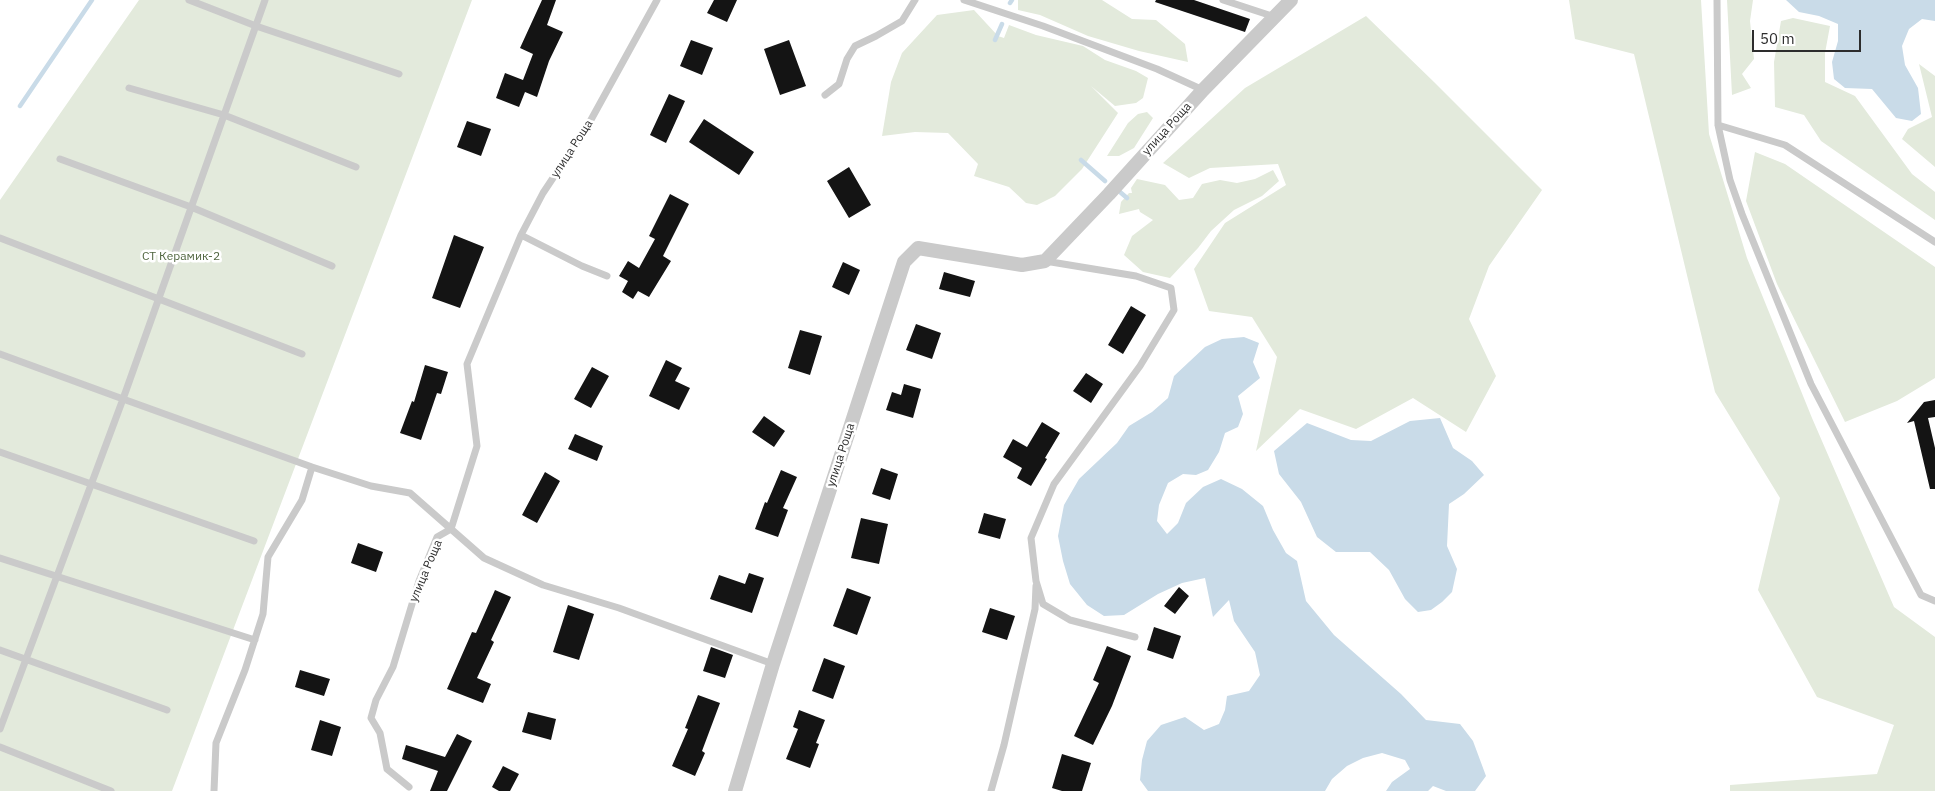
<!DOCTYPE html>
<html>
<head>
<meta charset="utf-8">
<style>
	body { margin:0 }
	#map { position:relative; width:1935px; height:791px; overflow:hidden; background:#fff; font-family:"IBM Plex Sans",sans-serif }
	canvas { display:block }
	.scale { position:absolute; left:1752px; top:30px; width:109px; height:22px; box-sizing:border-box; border:2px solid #2d2d2d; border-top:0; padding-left:6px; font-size:15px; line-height:18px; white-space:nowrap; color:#2d2d2d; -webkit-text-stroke:4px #fff; paint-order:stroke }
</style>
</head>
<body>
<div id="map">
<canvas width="1935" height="791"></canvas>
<div class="scale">50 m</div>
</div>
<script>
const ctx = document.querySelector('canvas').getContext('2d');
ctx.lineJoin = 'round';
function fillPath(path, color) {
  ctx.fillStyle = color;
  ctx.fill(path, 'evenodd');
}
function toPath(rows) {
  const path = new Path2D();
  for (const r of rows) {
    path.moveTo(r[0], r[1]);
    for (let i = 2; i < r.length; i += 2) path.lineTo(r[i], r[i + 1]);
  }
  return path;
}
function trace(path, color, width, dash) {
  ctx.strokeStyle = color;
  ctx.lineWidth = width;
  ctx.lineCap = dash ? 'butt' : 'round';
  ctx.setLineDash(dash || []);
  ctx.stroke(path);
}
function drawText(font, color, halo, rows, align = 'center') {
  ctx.font = font + ' "IBM Plex Sans",sans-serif';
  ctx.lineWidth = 5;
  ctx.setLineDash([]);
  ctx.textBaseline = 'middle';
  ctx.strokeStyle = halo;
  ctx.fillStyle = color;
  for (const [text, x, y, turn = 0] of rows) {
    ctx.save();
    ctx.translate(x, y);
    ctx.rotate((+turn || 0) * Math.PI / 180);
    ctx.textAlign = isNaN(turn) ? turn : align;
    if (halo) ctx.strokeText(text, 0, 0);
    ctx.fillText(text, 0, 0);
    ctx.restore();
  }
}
fillPath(toPath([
	[139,0,472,0,172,791,0,791,0,200],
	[1018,0,1102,0,1132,19,1156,20,1185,44,1188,62,1139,51,1088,36,1040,15,1018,10],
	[1569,0,1701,0,1709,134,1747,258,1812,418,1894,607,1935,637,1935,791,1730,791,1730,785,1877,774,1894,725,1817,697,1758,590,1780,498,1715,392,1634,54,1575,39],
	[1727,0,1753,0,1750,21,1754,59,1742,74,1751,88,1732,95],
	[974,10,998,36,1004,38,1009,25,1036,35,1083,46,1105,60,1136,71,1148,78,1143,98,1136,103,1115,106,1091,86,1118,113,1082,169,1055,196,1037,205,1026,203,1009,187,974,176,978,164,948,133,915,132,882,136,891,82,902,53,937,15],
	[1366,16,1434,82,1542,190,1489,266,1469,319,1496,376,1466,432,1413,398,1356,429,1300,409,1256,451,1277,357,1252,317,1209,311,1194,269,1225,223,1286,185,1278,164,1210,168,1189,178,1163,163,1245,88],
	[1793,18,1830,26,1825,53,1825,82,1855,96,1912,174,1935,192,1935,220,1821,141,1804,115,1775,107,1774,62,1781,21],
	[1919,64,1935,76,1935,167,1902,139,1908,129,1932,117],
	[1147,112,1153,118,1134,148,1119,156,1107,156,1128,123,1138,114],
	[1755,152,1785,164,1935,267,1935,378,1897,401,1845,422,1777,284,1746,201],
	[1273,170,1279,181,1262,196,1234,210,1211,231,1198,248,1170,278,1143,272,1124,255,1132,236,1153,220,1140,212,1139,209,1119,214,1121,202,1129,193,1132,193,1131,188,1137,179,1165,185,1179,200,1193,198,1202,184,1220,180,1237,183,1255,179]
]), '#e3eadc');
fillPath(toPath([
	[1786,0,1935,0,1935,21,1922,19,1909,29,1902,46,1905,65,1918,88,1921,114,1912,121,1896,118,1872,89,1845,88,1834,79,1832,62,1838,41,1838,24,1819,16,1799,12],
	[1244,337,1259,343,1253,362,1260,378,1238,396,1243,414,1238,427,1225,433,1219,452,1208,470,1196,475,1183,474,1168,483,1159,505,1157,521,1167,534,1178,523,1186,503,1203,487,1221,479,1242,489,1263,506,1273,530,1286,553,1297,561,1306,601,1334,635,1401,694,1426,720,1460,724,1473,741,1486,776,1475,791,1446,791,1433,786,1428,791,1386,791,1392,782,1410,769,1405,760,1382,753,1363,758,1347,766,1332,779,1325,791,1148,791,1140,780,1142,760,1147,741,1161,725,1185,717,1204,730,1219,724,1225,710,1227,696,1249,691,1260,675,1255,652,1234,621,1229,600,1213,617,1205,578,1182,583,1158,594,1124,615,1104,616,1087,605,1070,584,1063,561,1058,536,1064,505,1079,479,1117,443,1129,426,1152,412,1168,398,1174,376,1205,347,1222,339],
	[1440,418,1453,448,1472,461,1484,475,1464,494,1449,504,1447,546,1457,569,1452,592,1442,602,1431,610,1418,612,1405,599,1389,570,1370,552,1336,552,1317,537,1301,502,1279,474,1274,451,1307,423,1351,440,1371,441,1410,421]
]), '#c9dbe8');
trace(toPath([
	[1010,3,1012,0],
	[995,40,1002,24],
	[20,106,92,0],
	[1081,160,1105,181],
	[1120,192,1127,198]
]), '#c9dbe8', 4.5);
fillPath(toPath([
	[542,0,556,0,547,25,563,32,549,61,537,97,525,92,519,107,496,98,505,73,523,80,533,54,520,48],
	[714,0,737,0,727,22,707,13],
	[1156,0,1194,0,1250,19,1245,32,1155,2],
	[691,40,713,48,702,75,680,66],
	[789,40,806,86,780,95,764,49],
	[669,94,685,101,666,143,650,135],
	[704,119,754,152,739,175,689,142],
	[467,121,491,129,481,156,457,147],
	[849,167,871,205,849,218,827,181],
	[670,194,689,204,663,256,671,261,649,297,638,291,633,299,622,292,628,281,619,276,628,261,639,268,655,239,649,236],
	[454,235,484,247,460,308,432,298],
	[843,262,860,270,849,295,832,287],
	[944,272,975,281,970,297,939,289],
	[1131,306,1146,315,1123,354,1108,345],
	[916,324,941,333,932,359,906,350],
	[800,330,822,336,810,375,788,368],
	[666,360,682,368,675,381,690,388,679,410,649,396],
	[425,365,448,372,441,394,437,393,421,440,400,433,412,401,414,402],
	[592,367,609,376,591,408,574,399],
	[1086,373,1103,384,1091,403,1073,391],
	[904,384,921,389,913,418,886,410,892,392,901,395],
	[1935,400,1935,417,1928,418,1935,448,1935,489,1930,489,1914,421,1907,423,1924,402],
	[764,416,785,431,774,447,752,432],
	[1042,422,1060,433,1045,458,1047,459,1031,486,1017,478,1022,468,1003,457,1013,439,1027,447],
	[575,434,603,446,597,461,568,449],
	[881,468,898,474,890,500,872,494],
	[781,470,797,477,783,508,788,510,778,537,755,529,765,502,767,503],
	[545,472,560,481,537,523,522,515],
	[984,513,1006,519,1000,539,978,533],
	[861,518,888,524,879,564,851,558],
	[358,543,383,552,376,572,351,563],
	[749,573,764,578,752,613,710,599,719,575,745,584],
	[1179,587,1189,596,1175,614,1164,606],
	[847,588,871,597,857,635,833,626],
	[495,590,511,597,491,640,494,642,477,678,491,684,483,703,447,689,472,632,476,633],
	[568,605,594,614,579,660,553,652],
	[990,608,1015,616,1007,640,982,632],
	[1154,627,1181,636,1173,659,1147,650],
	[1107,646,1131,656,1112,706,1093,745,1074,736,1099,683,1093,680],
	[711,647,733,655,725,678,703,671],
	[824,658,845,666,833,699,812,691],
	[300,670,330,679,324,696,295,687],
	[698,695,720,703,702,751,705,753,695,776,672,766,688,729,685,728],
	[799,710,825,720,816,743,819,744,810,768,786,759,798,729,793,727],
	[528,712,556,719,551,740,522,732],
	[320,720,341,727,332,756,311,750],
	[457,734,472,741,447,791,430,791,438,771,402,759,406,745,445,757],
	[1062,754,1091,763,1082,791,1062,791,1052,788],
	[503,766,519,774,510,791,499,791,492,787]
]), '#141414');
trace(toPath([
	[189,0,256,26,399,74],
	[265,0,123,399,312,467],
	[964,0,1043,26,1157,69,1203,90],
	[1223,0,1275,17],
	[1717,0,1718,125,1730,180,1742,214,1811,384,1921,595,1935,601],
	[129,88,224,115,356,167],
	[825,95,839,84,847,59,855,46,876,36,902,21,915,0],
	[1718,125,1785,145,1935,242],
	[60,159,191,207,332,266],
	[0,238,302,354],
	[1045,261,1136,276,1171,288,1174,310,1140,366,1054,484,1031,538,1036,581,1043,604,1070,620,1135,637],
	[607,276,582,266,521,235,543,193,587,127,657,0],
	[0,354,123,399,0,729],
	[0,452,254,541],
	[0,558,255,640],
	[0,650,167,710],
	[0,747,111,791],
	[409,787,387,769,380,733,371,718,376,700,393,667,419,581,437,537,451,529,477,446,467,364,521,235],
	[214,791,216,743,245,670,263,614,268,557,302,500,312,467,371,486,410,493,484,558,543,585,619,608,773,664],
	[991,791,1004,745,1035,609,1036,586]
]), '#cacaca', 7);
trace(toPath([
	[735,791,773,664,904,262,918,248,1022,265,1045,261,1109,194,1203,90,1291,0]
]), '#cacaca', 14);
drawText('12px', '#2d2d2d', '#fff', [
	["улица Роща",1167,129,-48],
	["улица Роща",572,149,-57],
	["улица Роща",841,455,-72],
	["улица Роща",426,571,-67]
]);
drawText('12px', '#4f653e', '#fff', [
	["СТ Керамик-2",181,257]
]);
</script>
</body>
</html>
